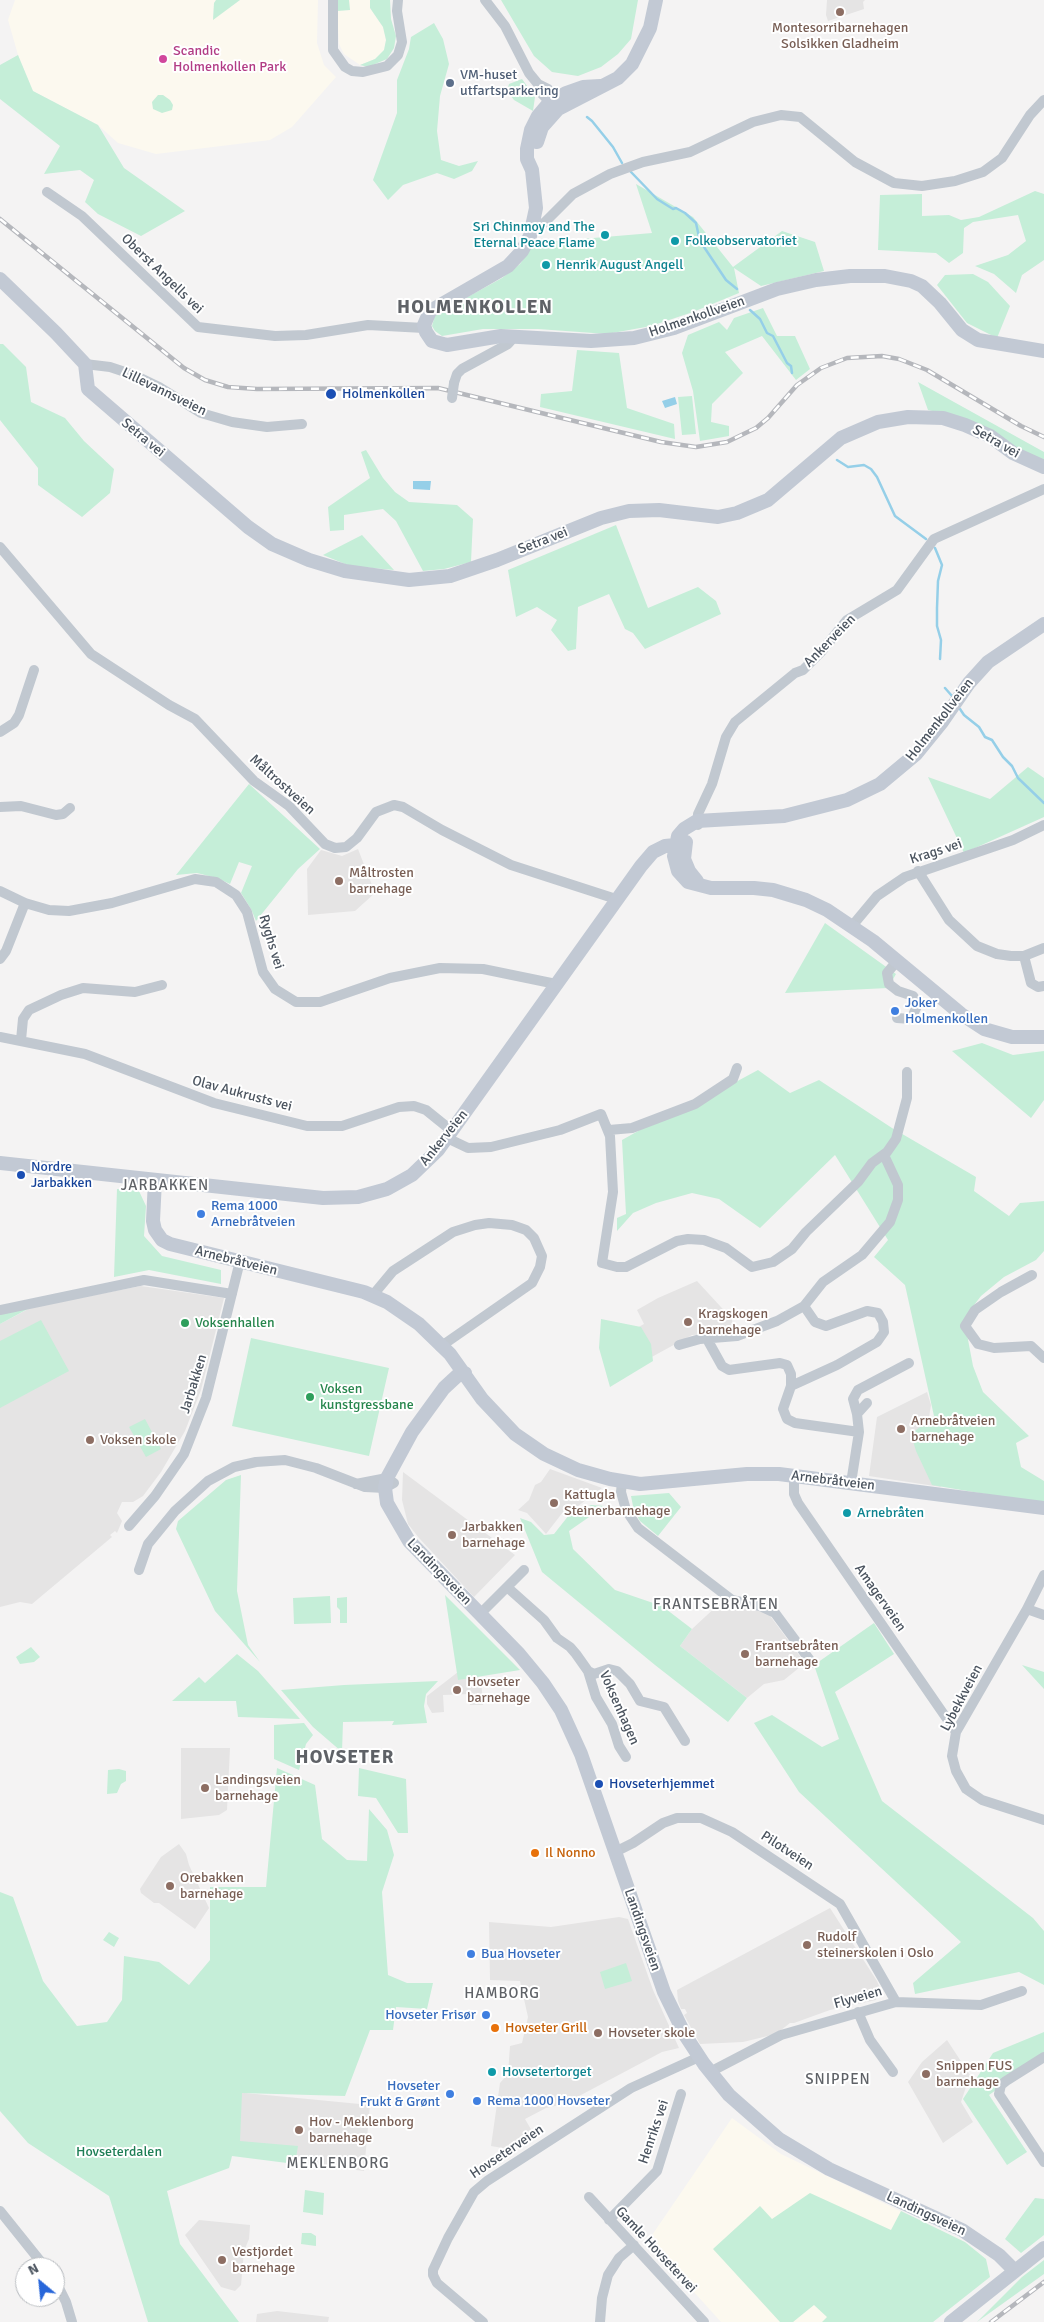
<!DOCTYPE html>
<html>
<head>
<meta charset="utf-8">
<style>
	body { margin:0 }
	#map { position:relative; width:1044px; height:2322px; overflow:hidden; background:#f4f3f3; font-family:Signika,sans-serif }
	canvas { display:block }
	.north { position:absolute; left:15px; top:2257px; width:50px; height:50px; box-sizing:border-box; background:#fff; border:1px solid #b7bbbf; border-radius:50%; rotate:332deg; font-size:14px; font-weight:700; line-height:20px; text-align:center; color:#4b545f }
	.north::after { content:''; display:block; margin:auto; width:18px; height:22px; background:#2766da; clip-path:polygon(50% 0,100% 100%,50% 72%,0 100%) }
</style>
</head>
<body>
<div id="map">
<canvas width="1044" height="2322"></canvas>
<div class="north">N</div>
</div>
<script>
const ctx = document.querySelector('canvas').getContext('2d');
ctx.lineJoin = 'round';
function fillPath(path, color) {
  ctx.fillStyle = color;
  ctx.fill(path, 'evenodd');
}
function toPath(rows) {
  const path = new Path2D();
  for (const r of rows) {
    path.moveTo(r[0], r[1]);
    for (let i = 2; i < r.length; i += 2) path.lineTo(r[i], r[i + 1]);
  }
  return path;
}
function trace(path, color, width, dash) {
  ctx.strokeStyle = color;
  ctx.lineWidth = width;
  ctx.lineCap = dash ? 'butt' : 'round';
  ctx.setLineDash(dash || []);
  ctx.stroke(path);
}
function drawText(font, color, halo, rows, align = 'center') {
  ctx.font = font + ' Signika,sans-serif';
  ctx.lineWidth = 4;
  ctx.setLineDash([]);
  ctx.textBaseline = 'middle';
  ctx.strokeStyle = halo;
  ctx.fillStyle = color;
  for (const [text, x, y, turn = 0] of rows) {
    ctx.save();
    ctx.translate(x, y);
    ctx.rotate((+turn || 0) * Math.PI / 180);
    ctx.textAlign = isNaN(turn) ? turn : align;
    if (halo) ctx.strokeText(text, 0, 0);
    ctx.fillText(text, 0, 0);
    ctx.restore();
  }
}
fillPath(toPath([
	[15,0,216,0,214,3,213,19,240,0,318,0,317,43,324,65,336,77,292,127,270,140,156,154,118,143,98,125,33,91,18,55,8,20],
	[349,0,370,0,370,8,383,27,386,39,384,50,375,59,360,65,344,54,339,44,337,11,349,10],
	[732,2118,781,2154,965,2242,986,2259,990,2277,931,2322,721,2322,648,2241]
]), '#fcf9ef');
fillPath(toPath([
	[827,0,865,0,863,2,864,9,828,21,826,15],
	[358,849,375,893,355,911,308,915,307,869,321,850,342,856],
	[697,1281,732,1319,733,1332,692,1335,637,1365,637,1328,644,1324,637,1310,658,1298],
	[141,1286,224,1298,201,1390,185,1431,161,1472,143,1496,133,1502,122,1502,117,1513,122,1521,117,1533,115,1531,110,1535,112,1537,32,1604,20,1602,0,1607,0,1324,32,1307],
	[927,1392,931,1405,925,1442,941,1487,869,1476,877,1417],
	[550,1469,602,1488,578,1506,563,1512,546,1534,527,1513,518,1510,529,1500,535,1485,541,1482],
	[403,1472,515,1555,474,1597,419,1538,408,1524,402,1500],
	[720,1603,768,1613,805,1663,784,1680,764,1684,747,1698,680,1646,692,1629],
	[458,1672,474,1672,481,1678,483,1705,470,1705,469,1694,443,1695,444,1712,432,1713,427,1704,427,1696],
	[181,1748,230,1748,227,1810,219,1815,181,1819],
	[179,1844,186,1854,189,1865,209,1908,195,1929,159,1903,154,1903,141,1893,140,1889,161,1857],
	[830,1908,877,1981,880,1988,876,2000,830,2010,794,2023,790,2023,776,2034,743,2042,700,2044,684,2015,687,2013,685,2009,681,2009,678,2001,677,1990],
	[619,1917,628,1919,653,1990,679,2048,662,2052,564,2104,546,2108,525,2119,536,2138,514,2150,491,2146,500,2083,508,2074,510,2046,522,2043,528,2017,520,1981,490,1980,489,1922,551,1927],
	[947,2040,970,2075,961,2102,973,2122,943,2143,908,2082,922,2062],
	[235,2092,370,2105,364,2171,228,2154],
	[199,2220,250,2225,249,2239,244,2251,241,2285,235,2291,221,2287,185,2235],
	[277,2311,329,2317,328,2322,256,2322,257,2314]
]), '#e5e4e4');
fillPath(toPath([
	[216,0,240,0,213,20,214,3],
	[336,0,349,0,350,10,337,11],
	[370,0,390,0,391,19,396,36,394,48,387,59,368,67,360,65,375,59,384,50,386,40,383,27,370,8],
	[501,0,638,0,631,39,618,54,601,67,578,76,552,72,534,56],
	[434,23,443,39,449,64,440,96,437,131,441,160,459,166,478,161,472,171,454,179,437,173,403,185,388,200,373,180,397,113,397,80,409,49,411,37],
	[18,55,33,91,98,125,124,168,185,211,141,236,98,214,85,202,94,180,80,170,44,174,60,146,0,99,0,65],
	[522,79,535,97,533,111,514,100,507,91,509,84],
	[158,95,163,95,170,100,173,105,172,110,162,113,153,109,152,102],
	[636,184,693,217,733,267,782,231,815,242,824,271,761,286,734,268,739,293,693,312,651,326,607,334,538,329,483,329,442,336,435,331,432,326,435,315,502,278,520,264,534,243,652,233],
	[1035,191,1044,194,1044,260,1022,275,1016,293,994,274,975,266,1008,255,1026,241,1018,215,973,222,964,228,963,253,949,263,936,253,878,250,880,195,922,194,922,216,949,215,961,220,979,217],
	[973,274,988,282,1010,306,997,338,967,323,937,285,945,275],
	[763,308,777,336,795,336,810,369,796,380,762,336,725,352,743,373,712,404,711,422,729,426,729,436,700,441,693,391,682,353,688,335,719,322,727,330,734,318],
	[0,344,3,344,26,367,31,402,65,418,84,441,114,469,110,493,82,517,38,485,38,468,0,420],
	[577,350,619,353,627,408,674,424,675,439,540,407,541,394,572,391],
	[918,382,1044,452,1044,463,945,414,928,410],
	[692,396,696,434,682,435,678,397],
	[366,450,383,478,395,492,409,502,457,505,473,519,471,562,444,569,423,571,396,521,383,509,344,515,344,530,330,531,328,507,370,478,361,452],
	[616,525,648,608,698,587,716,601,721,614,645,649,633,633,625,629,609,594,578,607,576,649,568,651,551,630,557,620,537,607,516,617,508,570],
	[362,535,394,570,350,566,323,555],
	[1028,767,1044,778,1044,817,964,853,928,777,990,799],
	[249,784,320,849,298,869,256,921,251,909,241,893,252,866,239,862,230,884,217,878,197,873,176,875],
	[825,923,896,974,888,988,785,993],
	[982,1043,1013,1055,1044,1051,1044,1100,1031,1118,952,1051],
	[758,1070,790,1093,819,1080,892,1128,976,1177,974,1191,1009,1216,1020,1203,1044,1201,1044,1251,1036,1260,1004,1277,981,1296,971,1309,966,1329,973,1366,983,1392,1029,1436,1016,1443,1021,1467,1044,1481,1044,1504,932,1485,916,1451,911,1434,934,1416,905,1285,874,1257,888,1240,835,1155,760,1228,719,1199,692,1193,656,1203,633,1213,617,1231,617,1218,626,1214,622,1140,656,1121,682,1111],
	[117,1189,139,1191,146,1206,144,1236,162,1256,221,1270,221,1284,149,1270,114,1277],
	[32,1307,24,1311,0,1324,0,1313],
	[601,1319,641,1327,651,1344,653,1361,610,1387,599,1348],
	[41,1320,69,1371,0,1408,0,1341],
	[251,1338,389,1368,369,1456,232,1426],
	[145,1419,161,1449,146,1457,129,1427],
	[241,1475,237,1591,248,1645,260,1662,215,1611,176,1529,178,1521,226,1480],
	[669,1493,681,1507,658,1536,640,1521,634,1511,631,1496],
	[591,1505,605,1506,569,1531,573,1549,615,1590,662,1606,692,1629,680,1646,747,1698,728,1722,655,1665,542,1572,520,1518,531,1522,544,1535,554,1534,569,1515],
	[445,1595,520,1670,458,1680],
	[330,1596,331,1623,294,1624,293,1598],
	[347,1597,347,1623,340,1623,340,1610,337,1607,337,1598],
	[874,1623,894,1654,835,1692,882,1801,1033,1918,1044,1931,1044,1985,1019,1972,915,1994,913,1983,961,1942,799,1792,754,1723,772,1715,822,1747,839,1739,814,1665],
	[31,1647,40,1657,34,1662,20,1664,16,1657],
	[237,1654,258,1671,300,1719,238,1717,236,1701,172,1701,199,1677,205,1683],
	[1022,1665,1044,1672,1044,1689],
	[438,1681,426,1694,424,1706,427,1723,392,1725,394,1721,343,1722,342,1752,313,1727,281,1690,344,1685],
	[304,1723,313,1735,306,1744,299,1770,274,1759,274,1725],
	[277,1768,315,1785,322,1839,347,1860,367,1861,369,1809,387,1830,394,1855,382,1892,388,1975,407,1983,433,1983,427,2009,396,2007,393,2030,370,2030,345,2096,242,2093,240,2141,298,2146,295,2164,232,2156,229,2168,167,2191,180,2244,239,2322,148,2322,109,2196,28,2143,0,2111,0,1892,13,1897,43,1981,77,2026,107,2022,122,2000,124,1956,159,1962,189,1985,210,1960,210,1887,266,1887],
	[359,1768,406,1779,408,1833,398,1833,376,1798,358,1796],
	[119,1769,126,1771,126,1781,121,1784,117,1793,107,1794,108,1770],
	[109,1932,119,1938,114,1947,103,1940],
	[626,1963,632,1981,605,1989,600,1972],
	[1044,2032,1044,2056,989,2095,1027,2152,1007,2165,963,2099,993,2053],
	[305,2190,324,2193,323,2215,303,2212],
	[810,2193,891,2230,901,2211,965,2242,986,2259,990,2277,933,2322,822,2322,827,2317,814,2305,793,2322,780,2322,713,2249,760,2206,772,2219],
	[1035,2198,1044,2199,1044,2235,1021,2253,1005,2239],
	[302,2233,311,2233,316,2236,316,2246,301,2244],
	[1044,2260,1044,2274,977,2322,1022,2277]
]), '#c5eed8');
fillPath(toPath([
	[675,397,677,404,665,408,662,401],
	[413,481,431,481,430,490,413,489]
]), '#95cfe8');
trace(toPath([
	[587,117,592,121,613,147,622,163],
	[631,172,657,199,673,209,676,208,685,213,696,223,699,237,704,247,726,280,737,289],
	[750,310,760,319,767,333,773,336,787,363,791,366,792,373],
	[837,460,848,467,864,465,871,469,877,477,895,516,926,539],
	[935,548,942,565,938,581,937,608,937,626,941,640,940,659],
	[945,688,952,696],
	[960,709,964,715,979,727,985,737,992,740,1003,757,1012,766,1018,778,1044,803]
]), '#95cfe8', 2.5);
trace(toPath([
	[333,0,333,50,345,67,352,71,363,72,387,66,398,55,402,42,397,11,398,0],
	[485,0,505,26,529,73,538,84,540,92,555,107],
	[538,84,548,89,557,104],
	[47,192,82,216,198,327,275,336,306,335,368,325,424,328],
	[534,225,544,223,573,194,610,174,643,162,690,152,753,122,781,115,800,117,855,162,894,183,922,186,955,181,983,172,1002,158,1030,115,1044,100],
	[85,364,110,367,134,375,159,387,201,413,232,422,267,427,302,424],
	[454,383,457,374,462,369,508,344,515,336],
	[0,547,91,654,169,705,195,719,254,781,289,806,325,844,335,848,346,847,357,838,376,812,394,805,403,807,442,830,511,865,616,899],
	[0,732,14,723,19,715,34,670],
	[0,807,21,806,56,815,63,814,70,808],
	[698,825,698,814,712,784,726,737,735,722,795,673,803,670,821,652,847,620,897,590,934,539,1044,489],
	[918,871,949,920,977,946,997,954,1011,956,1024,956,1044,948],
	[0,891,25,903,49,910,69,911,112,903,195,879,216,882,236,895,247,912,263,972,275,989,296,1002,320,1002,390,978,440,968,483,969,556,984],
	[852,926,877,896,905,877,1013,840,1044,825],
	[1024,956,1031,983,1038,987,1044,986],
	[0,959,6,951,25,903],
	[897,1018,911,1019,918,1004,913,996,898,991,889,984,887,973,897,961],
	[0,1037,85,1054,214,1103,307,1126,342,1126,399,1107,414,1106,426,1110,452,1131],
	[21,1040,23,1019,29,1010,61,995,83,988,135,992,162,985],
	[609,1130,632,1128,695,1104,733,1079,737,1068],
	[447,1138,468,1148,491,1147,560,1130,601,1114,610,1136,613,1192,602,1263,617,1267,626,1267,677,1241,688,1239,704,1240,726,1248,752,1267,773,1262,792,1249,806,1232,858,1182,872,1163,887,1152,896,1139,907,1098,907,1072],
	[1032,1275,1001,1292,975,1310,965,1326,978,1344,994,1348,1031,1346,1044,1358],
	[373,1295,393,1271,453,1232,475,1225,489,1223,512,1225,526,1230,534,1238,542,1256,540,1267,532,1283,440,1347],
	[0,1310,144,1280,232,1294],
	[707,1339,722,1366,729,1370,780,1363,787,1365,791,1374,791,1386,783,1409,787,1419,795,1423,859,1432],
	[679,1345,700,1339,737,1336,777,1321,804,1306,823,1282,862,1255,890,1222,898,1200,898,1185,884,1155],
	[791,1386,837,1365,877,1342,884,1332,883,1322,878,1313,867,1311,826,1326,815,1322,804,1306],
	[857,1414,853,1399,858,1390,909,1363],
	[794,1476,794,1494,798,1503,956,1732],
	[622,1482,621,1492,626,1510,638,1528,732,1600,760,1606,775,1613,812,1663],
	[851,1483,859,1432,857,1414,867,1403],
	[129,1526,155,1496,184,1454,206,1398,240,1261],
	[139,1570,148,1544,175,1511,208,1481,234,1467,256,1462,285,1460,316,1468,365,1487,385,1488,394,1483,387,1478,356,1484],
	[1044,1575,1027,1609,956,1732,952,1756,956,1771,966,1789,982,1800,1044,1820],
	[507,1587,544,1620,557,1638,570,1647,576,1654,588,1671,596,1697,612,1724,619,1746,626,1757],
	[1027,1609,1044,1615],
	[480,1614,524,1570],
	[588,1671,594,1674,609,1669,617,1671,630,1684,640,1701,664,1707,685,1741],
	[615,1852,633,1843,663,1823,677,1818,701,1818,732,1832,840,1904,896,2002],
	[858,2012,870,2040,893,2072],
	[1044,2057,1006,2081,1001,2085,999,2094,1044,2162],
	[710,2072,781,2035,896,2002,981,2005,1022,1991],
	[589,2197,704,2322],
	[0,2211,45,2267],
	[609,2220,657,2171,681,2094],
	[55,2280,66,2302,72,2322],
	[483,2322,437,2283,433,2275,433,2270,448,2238,474,2192,487,2181,631,2088,699,2057],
	[600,2322,602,2298,608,2275,619,2258,634,2245]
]), '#c1c8d0', 10);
trace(toPath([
	[600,86,583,87,566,93,549,103,538,116,531,130,527,149,527,159,532,170,536,208,530,236,522,251,508,266,430,311,424,325,426,332,432,341,447,345,501,336,591,341,634,338,674,328,777,289,816,280,850,276,885,276,911,281,922,286,940,303,962,330,978,340,1044,351],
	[537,142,542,127,558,109,618,78,632,64,650,28,656,0],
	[0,279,56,333,85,364,88,389,248,527,272,544,309,560,345,571,409,580,450,576,497,560,601,518,629,511,659,510,718,517,737,513,768,500,841,438,878,422,908,417,943,418,965,425,990,436,1013,453,1044,467],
	[1044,624,988,662,969,683,942,722,916,754,880,784,847,800,784,816,697,821,684,829,678,836,674,856,678,871,688,882,711,888,754,888,773,890,806,900,827,910,873,941,961,1014,984,1029,1012,1037,1044,1037],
	[686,842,684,859,689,871,697,881],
	[0,1163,323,1198,358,1197,387,1189,412,1175,438,1150,641,866,653,852,665,846,675,845,684,850],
	[155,1180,153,1221,155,1230,162,1240,170,1244,364,1292,387,1302,419,1324,450,1354,482,1399,515,1434,544,1454,578,1470,610,1479,640,1484,747,1474,779,1474,1044,1508],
	[465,1373,457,1376,444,1388,412,1432,387,1478,385,1488,387,1503,409,1541,519,1654,543,1683,561,1710,581,1754,664,1992,685,2035,704,2064,729,2095,779,2139,829,2169,962,2230,999,2255,1015,2271],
	[951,2322,1044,2248]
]), '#c2c9d4', 14);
const rail = toPath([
	[0,219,184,368,205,380,228,387,257,389,438,388,661,442,696,447,727,442,756,428,768,418,797,385,821,368,847,358,882,356,899,359,927,370,1021,426,1044,437],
	[991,2322,1044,2282]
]);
trace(rail, '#b5b7bc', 4.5);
trace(rail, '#fff', 2.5, [8]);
trace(toPath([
	[452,398,454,383]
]), '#c1c8d0', 10);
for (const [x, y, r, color] of [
	[840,12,5,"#8d6e63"],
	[163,59,5,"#d1479c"],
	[450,83,5,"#5c6f8a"],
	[605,235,5,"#0f9aa8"],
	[675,241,5,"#0f9aa8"],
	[546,265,5,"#0f9aa8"],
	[331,394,6,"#1a4fb4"],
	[339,881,5,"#8d6e63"],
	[895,1011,5,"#3f7fe0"],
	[21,1175,5,"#1a4fb4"],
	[201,1214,5,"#3f7fe0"],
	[688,1322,5,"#8d6e63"],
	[185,1323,5,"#2e9e5b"],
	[310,1397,5,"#2e9e5b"],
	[901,1429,5,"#8d6e63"],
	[90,1440,5,"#8d6e63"],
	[554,1503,5,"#8d6e63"],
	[847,1513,5,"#0f9aa8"],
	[452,1535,5,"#8d6e63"],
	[745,1654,5,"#8d6e63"],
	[457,1690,5,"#8d6e63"],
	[599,1784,5,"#1a4fb4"],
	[205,1788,5,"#8d6e63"],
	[535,1853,5,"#e8710a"],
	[170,1886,5,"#8d6e63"],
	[807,1945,5,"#8d6e63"],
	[471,1954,5,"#3f7fe0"],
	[486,2015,5,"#3f7fe0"],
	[495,2028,5,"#e8710a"],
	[598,2033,5,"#8d6e63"],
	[492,2072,5,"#0f9aa8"],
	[926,2074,5,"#8d6e63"],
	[450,2094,5,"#3f7fe0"],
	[477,2101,5,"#3f7fe0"],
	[299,2130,5,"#8d6e63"],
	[222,2260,5,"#8d6e63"]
]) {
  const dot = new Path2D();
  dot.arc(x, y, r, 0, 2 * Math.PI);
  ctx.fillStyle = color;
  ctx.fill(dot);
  trace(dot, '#fff', 2);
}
drawText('14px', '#785e54', '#fff', [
	["Montesorribarnehagen",840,28,"center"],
	["Solsikken Gladheim",840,44,"center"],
	["Måltrosten",349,873],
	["barnehage",349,889],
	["Kragskogen",698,1314],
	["barnehage",698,1330],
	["Arnebråtveien",911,1421],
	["barnehage",911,1437],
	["Voksen skole",100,1440],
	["Kattugla",564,1495],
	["Steinerbarnehage",564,1511],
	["Jarbakken",462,1527],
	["barnehage",462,1543],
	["Frantsebråten",755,1646],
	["barnehage",755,1662],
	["Hovseter",467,1682],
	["barnehage",467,1698],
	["Landingsveien",215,1780],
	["barnehage",215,1796],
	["Orebakken",180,1878],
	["barnehage",180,1894],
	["Rudolf",817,1937],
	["steinerskolen i Oslo",817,1953],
	["Hovseter skole",608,2033],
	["Snippen FUS",936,2066],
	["barnehage",936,2082],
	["Hov - Meklenborg",309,2122],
	["barnehage",309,2138],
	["Vestjordet",232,2252],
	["barnehage",232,2268]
], 'left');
drawText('14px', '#b23c85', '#fff', [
	["Scandic",173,51],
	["Holmenkollen Park",173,67]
], 'left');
drawText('14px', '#4e5e75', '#fff', [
	["VM-huset",460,75],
	["utfartsparkering",460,91]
], 'left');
drawText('14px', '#0d838f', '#fff', [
	["Sri Chinmoy and The",595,227,"right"],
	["Eternal Peace Flame",595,243,"right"],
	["Folkeobservatoriet",685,241],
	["Henrik August Angell",556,265],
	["Arnebråten",857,1513],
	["Hovsetertorget",502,2072]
], 'left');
drawText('14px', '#4b545f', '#fff', [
	["Oberst Angells vei",162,274,44],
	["Holmenkollveien",697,317,-19],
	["Lillevannsveien",164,392,26],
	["Setra vei",143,438,40],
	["Setra vei",996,442,30],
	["Setra vei",543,541,-21],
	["Ankerveien",830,641,-46],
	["Holmenkollveien",940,720,-52],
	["Måltrostveien",282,785,42],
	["Krags vei",936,852,-18],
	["Ryghs vei",271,942,73],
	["Olav Aukrusts vei",242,1094,15],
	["Ankerveien",444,1138,-51],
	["Arnebråtveien",236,1261,14],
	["Jarbakken",194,1384,-73],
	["Arnebråtveien",833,1481,7],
	["Landingsveien",439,1572,46],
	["Amagerveien",880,1598,55],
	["Lybekkveien",962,1698,-62],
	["Voksenhagen",619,1708,66],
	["Pilotveien",787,1851,33],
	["Landingsveien",642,1930,71],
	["Flyveien",858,1998,-16],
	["Henriks vei",654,2132,-71],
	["Hovseterveien",507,2152,-34],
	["Landingsveien",926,2214,25],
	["Gamle Hovsetervei",656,2250,47]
]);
drawText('14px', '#164399', '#fff', [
	["Holmenkollen",342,394],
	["Nordre",31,1167],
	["Jarbakken",31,1183],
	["Hovseterhjemmet",609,1784]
], 'left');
drawText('14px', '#366cbe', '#fff', [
	["Joker",905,1003],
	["Holmenkollen",905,1019],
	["Rema 1000",211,1206],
	["Arnebråtveien",211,1222],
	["Bua Hovseter",481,1954],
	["Hovseter Frisør",476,2015,"right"],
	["Hovseter",440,2086,"right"],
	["Frukt & Grønt",440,2102,"right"],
	["Rema 1000 Hovseter",487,2101]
], 'left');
drawText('14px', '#27864d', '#fff', [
	["Voksenhallen",195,1323],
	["Voksen",320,1389],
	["kunstgressbane",320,1405]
], 'left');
drawText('14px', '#c56008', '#fff', [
	["Il Nonno",545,1853],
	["Hovseter Grill",505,2028]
], 'left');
drawText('14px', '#1e7e56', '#fff', [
	["Hovseterdalen",119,2152]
]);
ctx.letterSpacing = '1px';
drawText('15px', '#5f6267', '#fff', [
	["JARBAKKEN",165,1186],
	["FRANTSEBRÅTEN",716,1605],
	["HAMBORG",502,1994],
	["SNIPPEN",838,2080],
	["MEKLENBORG",338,2164]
]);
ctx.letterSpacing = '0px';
ctx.letterSpacing = '1px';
drawText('bold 19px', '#5f6267', '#fff', [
	["HOLMENKOLLEN",475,308],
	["HOVSETER",345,1758]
]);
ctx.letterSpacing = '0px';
</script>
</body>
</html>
